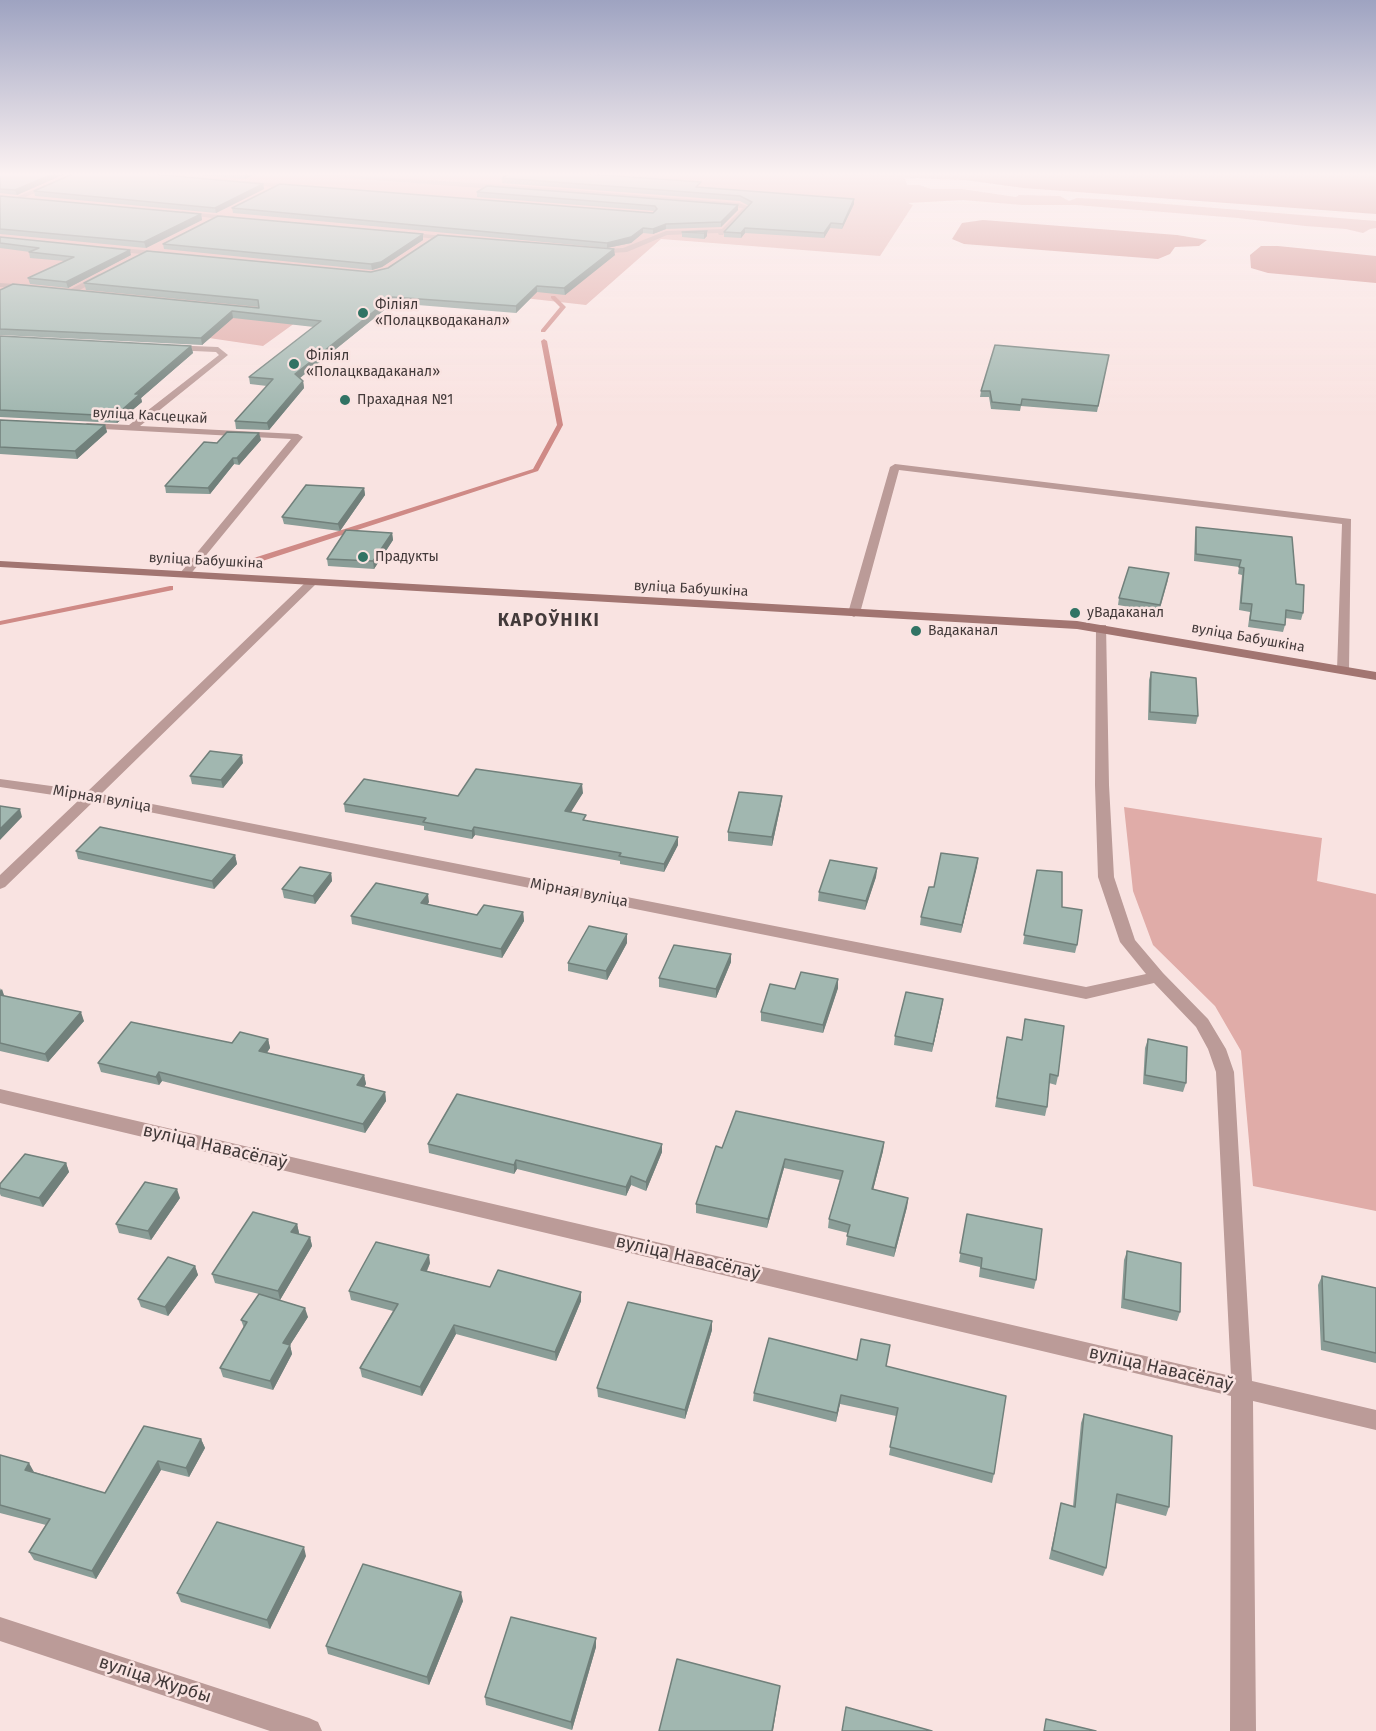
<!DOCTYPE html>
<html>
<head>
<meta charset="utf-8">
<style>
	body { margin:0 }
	canvas { display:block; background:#f9e3e1 }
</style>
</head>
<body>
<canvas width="1376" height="1731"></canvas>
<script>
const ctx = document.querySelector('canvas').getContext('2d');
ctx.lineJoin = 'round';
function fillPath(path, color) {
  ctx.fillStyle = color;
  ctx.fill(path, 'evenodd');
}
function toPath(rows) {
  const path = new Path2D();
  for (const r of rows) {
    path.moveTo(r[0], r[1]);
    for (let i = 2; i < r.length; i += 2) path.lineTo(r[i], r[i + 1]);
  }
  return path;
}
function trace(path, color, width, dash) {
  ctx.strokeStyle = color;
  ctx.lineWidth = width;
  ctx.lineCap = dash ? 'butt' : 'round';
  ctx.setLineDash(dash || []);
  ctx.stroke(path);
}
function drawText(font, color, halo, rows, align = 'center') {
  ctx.font = font + ' "Fira Sans",sans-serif';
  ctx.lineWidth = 5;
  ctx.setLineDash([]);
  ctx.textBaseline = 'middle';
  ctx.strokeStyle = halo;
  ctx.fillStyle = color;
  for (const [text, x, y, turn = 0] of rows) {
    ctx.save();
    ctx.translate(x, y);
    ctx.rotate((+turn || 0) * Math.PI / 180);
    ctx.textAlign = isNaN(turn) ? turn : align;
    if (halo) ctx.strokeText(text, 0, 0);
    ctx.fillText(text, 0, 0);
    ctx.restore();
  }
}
fillPath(toPath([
	[0,173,782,173,904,177,907,185,919,185,931,189,962,189,1016,197,1019,195,1060,196,1069,201,1077,198,1116,200,1376,221,1376,228,1370,229,1363,233,1346,229,1305,226,1238,218,1076,205,1022,205,963,200,908,203,913,205,880,256,661,239,586,305,356,279,263,346,0,307],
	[1124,807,1322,838,1317,881,1376,894,1376,1211,1253,1186,1241,1051,1215,1006,1153,945,1133,891]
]), '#e0aca8');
fillPath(toPath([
	[782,173,1376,173,1376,214,1023,188,966,180],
	[983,220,1177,235,1207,240,1199,246,1175,247,1170,254,1158,259,964,244,952,239,962,223],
	[1261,246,1278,246,1376,256,1376,283,1268,273,1251,268,1250,255]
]), '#cf8a86');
fillPath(toPath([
	[551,296,555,296,566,307,545,332,541,332,541,330,560,307,551,298,551,296],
	[544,339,547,341,563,425,538,471,244,567,238,567,238,563,533,469,557,425,541,341,544,339],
	[170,586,173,586,173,590,0,625,0,621,170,586]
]), '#cf8a86');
fillPath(toPath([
	[73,173,81,173,0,208,0,204,73,173],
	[282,173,316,173,536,187,739,203,750,207,723,235,719,235,718,233,667,235,627,252,594,254,591,250,623,248,666,231,722,229,743,208,282,173],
	[243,181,297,185,300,187,297,189,241,184,243,181],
	[182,211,236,217,239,219,236,221,180,214,182,211],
	[403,232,454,237,457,239,454,241,401,235,403,232],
	[111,247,164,252,168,254,164,256,108,251,111,247],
	[99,274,106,276,74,293,67,291,99,274],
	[0,283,30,285,34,287,30,289,0,287,0,283],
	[168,345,218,347,228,355,140,426,298,434,303,437,189,576,185,577,181,576,181,572,291,439,84,428,82,426,87,423,129,425,219,355,216,352,171,350,167,347,168,345],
	[895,464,1351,519,1349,670,1343,674,1337,670,1342,524,899,470,860,613,854,617,850,615,848,613,890,467,895,464],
	[312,579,316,580,316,584,101,794,1086,987,1146,974,1120,942,1098,877,1095,785,1096,628,1098,625,1106,625,1109,785,1114,877,1135,940,1163,973,1208,1019,1226,1049,1234,1072,1252,1381,1376,1410,1376,1430,1253,1401,1256,1731,1230,1731,1231,1396,0,1103,0,1089,1231,1376,1216,1072,1208,1049,1196,1027,1154,983,1086,999,94,801,5,887,0,889,0,875,80,799,0,787,0,779,88,791,308,580,312,579],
	[0,1617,309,1718,318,1722,322,1731,270,1731,0,1641,0,1617]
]), '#bb9b98');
fillPath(toPath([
	[0,561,1077,621,1376,672,1376,680,1077,629,0,567,0,561]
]), '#a27571');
fillPath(toPath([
	[0,173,67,173,17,195,0,193],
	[171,173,258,173,245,179],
	[502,178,701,187,854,199,854,204,842,229,830,228,824,238,745,233,741,238,724,237,724,232,749,206,740,201,502,183],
	[263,184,264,189,216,213,35,196,34,191],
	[477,192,738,210,721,227,666,229,653,234,643,233,631,243,607,248,233,213,232,208,653,213,655,211,477,197],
	[0,196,201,214,202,220,146,248,0,234],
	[707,231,707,236,704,239,682,237,682,232],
	[0,237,131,255,68,288,30,284,28,278,65,261,30,258,29,252,30,252,0,248],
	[423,240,382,267,372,270,164,249,163,244],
	[615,255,565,295,537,292,516,313,393,303,300,378,303,381,304,388,269,430,236,429,235,421,267,386,250,384,249,377,314,327,233,318,202,345,0,335,0,290,259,308,259,307,86,290,84,283,371,272],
	[0,336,191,346,193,353,141,398,142,402,117,423,0,417],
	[1109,355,1097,412,1021,406,1020,411,991,409,989,397,980,397,981,391],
	[0,420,105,425,107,432,77,459,0,454],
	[261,440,239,465,234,464,210,494,166,493,165,486,217,443],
	[364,488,365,495,340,531,284,524,282,517],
	[1196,527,1296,584,1303,613,1301,620,1285,618,1285,625,1283,632,1248,627,1250,612,1239,610,1242,575,1238,574,1239,567,1194,561,1195,534],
	[392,533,393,540,374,569,328,566,327,559],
	[1168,580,1159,612,1118,605,1119,598],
	[1151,672,1198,716,1196,724,1148,720,1149,680],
	[243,763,223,788,192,784,190,776],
	[583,793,570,812,586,821,678,845,664,872,620,864,620,861,475,835,472,839,424,830,424,826,345,812,344,804,458,796],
	[781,804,772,846,728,841,728,832],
	[76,851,235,855,237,864,214,889,78,859],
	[978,858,961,933,920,925,921,917,934,887],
	[877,868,876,877,865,910,818,901,819,892],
	[1037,870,1062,907,1077,945,1075,953,1023,944],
	[331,873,332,881,315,904,284,898,282,889],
	[429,902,427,905,477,915,523,912,524,921,502,958,352,924,351,916],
	[627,943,607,980,568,971,568,963],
	[731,954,731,962,716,998,659,987,659,978],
	[838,979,838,988,823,1033,761,1021,761,1012,795,989],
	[0,988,4,996,84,1021,48,1062,0,1051],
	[943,999,932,1052,894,1045,895,1036],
	[1007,1037,1022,1040,1058,1076,1056,1085,1049,1083,1047,1107,1045,1116,995,1107],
	[268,1039,270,1048,267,1053,364,1075,366,1084,364,1087,385,1092,386,1101,365,1133,162,1081,159,1085,101,1072,98,1063,232,1043],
	[1148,1039,1186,1083,1183,1092,1143,1084,1145,1048],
	[884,1142,883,1151,873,1190,908,1198,907,1207,894,1257,846,1245,848,1233,828,1228,829,1219,840,1180,784,1168,767,1228,696,1213,696,1204,722,1148],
	[428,1144,662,1152,646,1191,631,1185,626,1196,517,1169,514,1174,429,1153],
	[66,1163,69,1172,43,1207,1,1196,0,1194,0,1184],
	[180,1198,151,1240,119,1233,116,1224],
	[967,1214,1036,1280,1034,1289,979,1277,980,1267,959,1262],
	[297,1224,299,1233,298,1234,310,1237,312,1246,280,1300,308,1317,290,1345,292,1354,273,1390,223,1377,220,1368,244,1328,241,1320,259,1294,215,1283,212,1274],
	[1127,1251,1180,1312,1177,1321,1121,1308,1124,1260],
	[430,1263,427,1271,490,1287,581,1292,581,1301,556,1361,456,1334,422,1396,362,1377,360,1368,393,1311,351,1300,349,1291],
	[195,1266,198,1275,168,1316,141,1307,138,1299],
	[1322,1276,1376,1288,1376,1363,1321,1350,1318,1285],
	[712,1330,685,1419,598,1397,597,1388],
	[857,1360,887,1366,994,1474,992,1483,889,1455,896,1416,840,1404,836,1422,753,1401,754,1393],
	[1084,1414,1169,1507,1166,1516,1116,1503,1106,1568,1103,1576,1049,1559,1061,1503,1073,1506,1081,1423],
	[144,1426,201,1439,205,1448,189,1477,161,1470,96,1579,34,1560,29,1552,46,1525,0,1513,0,1455,34,1472,105,1493],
	[306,1556,270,1629,181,1602,177,1593],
	[463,1601,429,1685,328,1654,326,1646],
	[596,1638,596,1647,572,1730,486,1705,485,1697]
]), '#8a9d97');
fillPath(toPath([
	[55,173,67,173,17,195,15,190],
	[247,173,258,173,245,179,244,174],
	[263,184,264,189,216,213,215,208],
	[854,199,854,204,842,229,843,224],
	[738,205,738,210,721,227,721,222],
	[201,214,202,220,146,248,144,242],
	[831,223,830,228,824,238,824,233],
	[666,224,666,229,653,234,653,229],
	[643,228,643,233,631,243,607,248,607,243],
	[745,228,745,233,741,238,741,233],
	[707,231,707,236,704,239,704,233],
	[423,234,423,240,382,267,372,270,371,264],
	[614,249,615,255,565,295,564,288],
	[130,250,131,255,68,288,66,282],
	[537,286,537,292,516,313,516,306],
	[392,297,393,303,296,381,295,374],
	[232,311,233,318,202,345,201,338],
	[191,346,193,353,141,398,142,402,117,423,115,416,135,394],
	[303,381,304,388,269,430,267,423],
	[105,425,107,432,77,459,75,451],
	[259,433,261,440,239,465,237,458],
	[233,458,234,464,210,494,208,488],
	[364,488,365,495,340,531,338,524],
	[392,533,393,540,374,569,373,561],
	[242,755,243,763,223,788,221,780],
	[582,784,583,793,566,820,565,811],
	[782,796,781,804,772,846,772,837],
	[20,809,22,817,0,840,0,829],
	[474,827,475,835,472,839,472,831],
	[678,837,678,845,664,872,664,864],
	[235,855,237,864,214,889,212,881],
	[978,858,977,867,961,933,962,925],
	[877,868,876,877,865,910,866,901],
	[331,873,332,881,315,904,313,896],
	[428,894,429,902,422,912,421,903],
	[523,912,524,921,502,958,501,949],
	[627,934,627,943,607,980,606,971],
	[731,954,731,962,716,998,716,989],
	[838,979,838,988,823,1033,823,1025],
	[2,989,5,998,0,1003,0,991],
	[943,999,942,1007,932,1052,933,1044],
	[81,1012,84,1021,48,1062,45,1054],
	[268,1039,270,1048,261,1060,259,1051],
	[159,1072,162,1081,159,1085,156,1077],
	[364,1075,366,1084,359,1094,357,1085],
	[385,1092,386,1101,365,1133,363,1124],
	[884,1142,883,1151,871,1198,872,1189],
	[662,1144,662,1152,646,1191,646,1182],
	[785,1159,784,1168,767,1228,768,1219],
	[516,1160,517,1169,514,1174,514,1165],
	[66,1163,69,1172,43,1207,39,1198],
	[631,1176,631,1185,626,1196,626,1187],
	[177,1189,180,1198,151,1240,148,1231],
	[908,1198,907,1207,894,1257,895,1248],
	[297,1224,299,1233,293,1241,291,1232],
	[310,1237,312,1246,280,1300,278,1291],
	[429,1255,430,1263,423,1279,421,1270],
	[195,1266,198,1275,168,1316,165,1307],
	[581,1292,581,1301,556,1361,555,1352],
	[305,1308,308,1317,290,1345,292,1354,273,1390,270,1381,283,1343],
	[712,1321,712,1330,685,1419,685,1410],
	[454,1325,456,1334,422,1396,420,1387],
	[841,1395,840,1404,836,1422,837,1413],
	[201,1439,205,1448,189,1477,186,1468],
	[158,1461,161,1470,96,1579,92,1571],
	[29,1463,34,1472,25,1470],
	[304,1547,306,1556,270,1629,267,1620],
	[461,1592,463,1601,429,1685,427,1677],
	[596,1638,596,1647,572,1730,571,1722],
	[780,1686,773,1731,772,1731]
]), '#71807b');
const building = toPath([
	[0,173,55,173,15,190,0,189,0,173],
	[75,173,141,173,263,184,215,208,34,191,75,173],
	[510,173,573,173,701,182,696,187,854,199,843,224,831,223,824,233,745,228,741,233,724,232,752,202,740,196,502,178,510,173],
	[280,184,653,213,657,209,655,206,477,192,487,186,738,205,721,222,666,224,653,229,643,228,631,237,607,243,232,208,280,184],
	[0,196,201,214,144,242,0,229,0,196],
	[218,216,423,234,381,262,371,264,163,244,218,216],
	[707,231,704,233,682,232,707,231],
	[438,235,614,249,564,288,537,286,516,306,392,297,295,374,303,381,267,423,235,421,273,379,249,377,321,321,232,311,201,338,0,329,0,290,13,284,259,308,258,300,84,283,147,251,371,272,388,268,438,235],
	[0,237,130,250,66,282,28,278,74,257,29,252,39,248,0,243,0,237],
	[0,336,191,346,135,394,140,394,115,416,0,410,0,336],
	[995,345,1109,355,1098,406,1022,399,1021,405,992,402,990,391,981,391,995,345],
	[0,420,105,425,75,451,0,447,0,420],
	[227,432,259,433,237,458,233,458,208,488,165,486,204,442,217,443,227,432],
	[306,485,364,488,338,524,282,517,306,485],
	[1196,527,1292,537,1296,584,1304,585,1303,613,1286,610,1285,625,1250,620,1252,604,1241,603,1244,568,1239,567,1241,560,1196,554,1196,527],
	[346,530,392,533,373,561,327,559,346,530],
	[1129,567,1169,573,1160,605,1119,598,1129,567],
	[1151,672,1196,678,1198,716,1150,712,1151,672],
	[210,751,242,755,221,780,190,776,210,751],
	[476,769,582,784,565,811,586,815,583,820,678,837,664,864,619,856,621,853,474,827,472,831,423,822,426,818,344,804,364,779,458,796,476,769],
	[739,792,782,796,772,837,728,832,739,792],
	[0,806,20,809,0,829,0,806],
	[100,827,235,855,212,881,76,851,100,827],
	[941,853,978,858,962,925,921,917,929,887,934,887,941,853],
	[830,860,877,868,866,901,819,892,830,860],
	[300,867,331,873,313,896,282,889,300,867],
	[1037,870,1062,872,1062,907,1082,910,1077,945,1024,935,1037,870],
	[376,883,428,894,421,903,477,915,484,905,523,912,501,949,351,916,376,883],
	[589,926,627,934,606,971,568,963,589,926],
	[674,945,731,954,716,989,659,978,674,945],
	[801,972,838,979,823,1025,761,1012,770,984,795,989,801,972],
	[906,992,943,999,933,1044,895,1036,906,992],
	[0,995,81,1012,45,1054,0,1043,0,995],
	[1025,1019,1064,1026,1058,1076,1050,1074,1047,1107,997,1098,1007,1037,1022,1040,1025,1019],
	[131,1022,232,1043,240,1032,268,1039,259,1051,364,1075,357,1085,385,1092,363,1124,159,1072,156,1077,98,1063,131,1022],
	[1148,1039,1187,1047,1186,1083,1145,1075,1148,1039],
	[457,1094,662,1144,646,1182,631,1176,626,1187,516,1160,514,1165,428,1144,457,1094],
	[736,1111,884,1142,872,1189,908,1198,895,1248,847,1236,850,1225,829,1219,843,1171,785,1159,768,1219,696,1204,716,1146,722,1148,736,1111],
	[25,1154,66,1163,39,1198,0,1188,0,1184,25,1154],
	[145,1182,177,1189,148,1231,116,1224,145,1182],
	[253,1212,297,1224,291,1232,310,1237,278,1291,212,1274,253,1212],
	[967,1214,1042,1229,1036,1280,981,1268,982,1258,960,1253,967,1214],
	[376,1242,429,1255,421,1270,490,1287,498,1270,581,1292,555,1352,454,1325,420,1387,360,1368,398,1304,349,1291,376,1242],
	[1127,1251,1181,1263,1180,1312,1124,1299,1127,1251],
	[168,1257,195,1266,165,1307,138,1299,168,1257],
	[1322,1276,1376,1288,1376,1353,1324,1341,1322,1276],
	[259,1294,305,1308,283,1343,290,1345,270,1381,220,1368,247,1322,241,1320,259,1294],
	[628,1302,712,1321,685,1410,597,1388,628,1302],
	[769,1338,857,1360,861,1339,890,1345,886,1366,1006,1396,994,1474,890,1447,898,1408,841,1395,837,1413,754,1393,769,1338],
	[1084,1414,1172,1436,1169,1507,1117,1494,1106,1568,1052,1550,1061,1503,1075,1507,1084,1414],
	[144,1426,201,1439,186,1468,158,1461,92,1571,29,1552,50,1519,0,1505,0,1455,29,1463,25,1470,105,1493,144,1426],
	[217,1522,304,1547,267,1620,177,1593,217,1522],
	[363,1564,461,1592,427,1677,326,1646,363,1564],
	[511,1617,596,1638,571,1722,485,1697,511,1617],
	[677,1659,780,1686,772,1731,659,1731,677,1659],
	[846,1707,932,1731,842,1731,846,1707],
	[1046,1719,1096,1731,1044,1731,1046,1719]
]);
fillPath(building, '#a1b7b0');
trace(building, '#71807b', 1.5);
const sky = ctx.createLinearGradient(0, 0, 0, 415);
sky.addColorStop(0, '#9ea3c1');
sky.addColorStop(0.42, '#fcf2f2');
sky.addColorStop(1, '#fcf2f200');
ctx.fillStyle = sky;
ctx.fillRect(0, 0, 1376, 415);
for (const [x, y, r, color] of [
	[363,313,6,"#317364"],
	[294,364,6,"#317364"],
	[345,400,6,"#317364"],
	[363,557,6,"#317364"],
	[1075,613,6,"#317364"],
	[916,631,6,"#317364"]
]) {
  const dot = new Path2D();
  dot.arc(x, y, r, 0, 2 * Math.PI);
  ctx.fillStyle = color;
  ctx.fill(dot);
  trace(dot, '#f9e3e1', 2);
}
drawText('14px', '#433a3a', '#f9e3e1', [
	["Філіял",375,305],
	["«Полацкводаканал»",375,321],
	["Філіял",306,356],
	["«Полацквадаканал»",306,372],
	["Прахадная №1",357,400],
	["Прадукты",375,557],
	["уВадаканал",1087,613],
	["Вадаканал",928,631]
], 'left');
drawText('14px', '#433a3a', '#f9e3e1', [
	["вуліца Касцецкай",150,416,3],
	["вуліца Бабушкіна",206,561,3],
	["вуліца Бабушкіна",691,589,3],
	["вуліца Бабушкіна",1248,638,10]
]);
drawText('15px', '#433a3a', '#f9e3e1', [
	["Мірная вуліца",102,799,10],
	["Мірная вуліца",579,893,11]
]);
ctx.letterSpacing = '1.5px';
drawText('bold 18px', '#433a3a', '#f9e3e1', [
	["КАРОЎНІКІ",549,621]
]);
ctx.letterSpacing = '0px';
drawText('18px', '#433a3a', '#f9e3e1', [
	["вуліца Навасёлаў",215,1147,13],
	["вуліца Навасёлаў",688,1258,13],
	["вуліца Навасёлаў",1161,1369,13],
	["вуліца Журбы",155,1680,18]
]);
</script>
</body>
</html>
